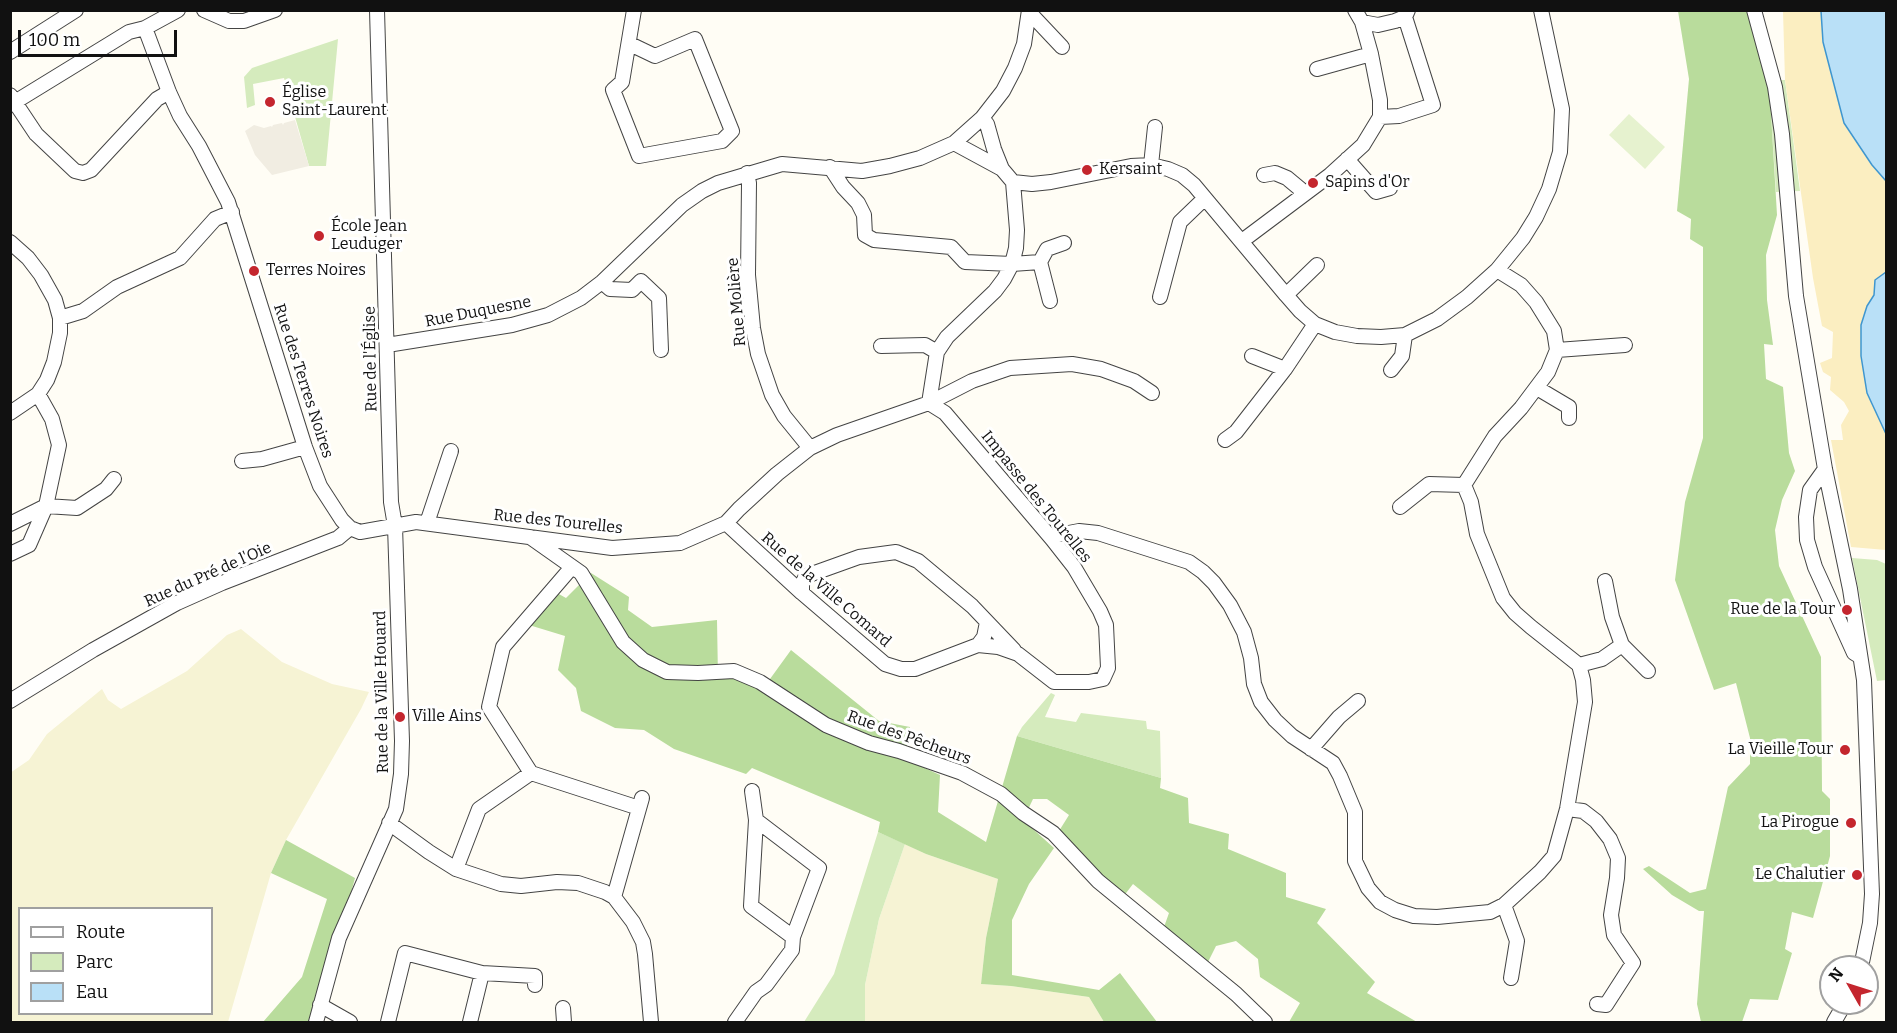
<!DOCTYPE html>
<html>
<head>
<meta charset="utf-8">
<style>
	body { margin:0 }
	#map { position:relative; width:1897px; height:1033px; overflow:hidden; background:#fffdf5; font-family:Bitter,serif }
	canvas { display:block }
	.frame { position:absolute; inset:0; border:12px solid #111; pointer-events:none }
	.legend { position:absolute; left:18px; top:907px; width:195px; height:108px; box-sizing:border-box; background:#fff; border:2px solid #a0a0a0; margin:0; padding:8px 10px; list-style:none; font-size:18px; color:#111 }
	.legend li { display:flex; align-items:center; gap:12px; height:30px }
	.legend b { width:30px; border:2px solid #a0a0a0 }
	.north { position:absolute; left:1819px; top:955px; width:60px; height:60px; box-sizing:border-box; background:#fff; border:2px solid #a0a0a0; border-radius:50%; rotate:309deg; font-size:16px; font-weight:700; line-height:24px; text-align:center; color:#111 }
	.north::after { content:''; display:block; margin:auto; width:21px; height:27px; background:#c4262e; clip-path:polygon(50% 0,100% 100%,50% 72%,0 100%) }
	.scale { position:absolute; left:18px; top:30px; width:159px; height:27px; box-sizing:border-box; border:3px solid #111; border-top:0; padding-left:8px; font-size:18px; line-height:21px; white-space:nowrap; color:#111; -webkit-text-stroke:4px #fff; paint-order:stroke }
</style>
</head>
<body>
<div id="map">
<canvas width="1897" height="1033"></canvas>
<div class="frame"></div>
<ul class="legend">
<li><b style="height:8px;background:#fff"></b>Route</li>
<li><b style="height:16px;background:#d5ebbd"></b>Parc</li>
<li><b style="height:16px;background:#b9e0f7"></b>Eau</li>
</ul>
<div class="north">N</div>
<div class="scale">100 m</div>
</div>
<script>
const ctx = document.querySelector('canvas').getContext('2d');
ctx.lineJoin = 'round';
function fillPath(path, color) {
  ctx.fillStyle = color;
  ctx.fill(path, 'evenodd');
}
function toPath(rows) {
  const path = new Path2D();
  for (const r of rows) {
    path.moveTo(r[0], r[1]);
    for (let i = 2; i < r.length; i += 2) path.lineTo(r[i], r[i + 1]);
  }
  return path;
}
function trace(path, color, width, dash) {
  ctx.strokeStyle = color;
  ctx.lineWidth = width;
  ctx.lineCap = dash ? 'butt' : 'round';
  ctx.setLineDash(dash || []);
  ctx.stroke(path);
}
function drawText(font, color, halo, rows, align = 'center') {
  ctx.font = font + ' Bitter,serif';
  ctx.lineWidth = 6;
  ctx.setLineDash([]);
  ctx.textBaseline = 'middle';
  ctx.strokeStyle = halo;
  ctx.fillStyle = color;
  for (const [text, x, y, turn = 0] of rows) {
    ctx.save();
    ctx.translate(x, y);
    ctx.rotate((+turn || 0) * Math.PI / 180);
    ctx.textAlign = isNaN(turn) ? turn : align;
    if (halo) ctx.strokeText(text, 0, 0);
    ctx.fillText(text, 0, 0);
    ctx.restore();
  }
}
fillPath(toPath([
	[241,629,282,662,332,684,369,692,361,709,286,840,271,873,228,1022,11,1022,10,773,29,760,47,734,102,689,108,700,121,709,187,671,227,635],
	[20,908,212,908,212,1014,20,1014],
	[905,844,926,854,998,879,986,938,981,984,1011,986,1089,997,1104,1022,865,1022,865,985,879,919]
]), '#f6f3d4');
fillPath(toPath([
	[338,39,326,166,309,166,284,78,253,84,255,105,247,108,244,77,252,68],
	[1769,80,1785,80,1800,191,1776,192],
	[1852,558,1877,560,1886,564,1886,680,1877,681],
	[1051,693,1055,695,1045,717,1076,722,1081,713,1146,721,1147,729,1160,731,1161,778,1017,736,1022,727],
	[878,832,905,844,879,919,865,985,865,1022,804,1022,834,974]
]), '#d5ebbd');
fillPath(toPath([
	[1678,11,1747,11,1769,80,1777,215,1766,255,1767,300,1773,345,1764,344,1766,379,1783,387,1789,453,1795,471,1782,500,1775,530,1779,566,1821,657,1822,791,1830,799,1830,856,1813,918,1792,912,1785,949,1792,953,1778,1000,1750,999,1742,1022,1701,1022,1697,1004,1704,911,1699,911,1672,895,1643,869,1649,866,1690,893,1706,889,1728,787,1750,764,1750,738,1736,683,1714,690,1675,580,1685,502,1703,438,1703,247,1690,239,1691,219,1677,211,1689,79],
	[591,573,629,597,628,610,652,627,717,620,718,678,734,679,762,690,791,650,879,721,910,727,905,759,940,775,938,812,986,842,1017,736,1161,778,1160,788,1188,798,1189,823,1229,834,1228,849,1286,873,1286,897,1326,909,1317,923,1375,982,1367,993,1417,1022,1289,1022,1300,1003,1260,977,1258,959,1236,941,1216,946,1208,962,1164,927,1169,913,1133,884,1123,897,1085,861,1059,831,1069,815,1047,799,1033,799,1023,820,1054,848,1029,884,1012,920,1012,975,1099,990,1120,973,1157,1022,1104,1022,1089,997,1011,986,981,984,986,938,998,879,926,854,878,832,880,822,752,768,746,774,674,749,644,730,615,728,581,711,576,688,558,670,565,636,529,625,557,593,566,598],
	[286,840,355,878,316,1022,263,1022,302,977,327,899,271,873]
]), '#b9dc9c');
fillPath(toPath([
	[1783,11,1821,11,1823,42,1872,165,1886,181,1886,272,1875,281,1874,295,1867,306,1861,325,1861,356,1867,393,1886,434,1886,550,1851,547,1831,440,1843,440,1841,425,1849,411,1844,402,1830,390,1831,377,1823,372,1820,363,1832,358,1833,332,1822,326,1813,278,1785,80]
]), '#fbeec1');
fillPath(toPath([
	[1629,114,1665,147,1645,169,1609,135]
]), '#e6f2cf');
fillPath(toPath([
	[295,120,309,166,272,175,255,155,245,131,254,125,264,128,271,126,272,127,273,125,282,123,283,125,284,123]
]), '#f1ede2');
const water = toPath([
	[1821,11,1886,11,1886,181,1872,165,1844,123,1823,42,1821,11],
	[1886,272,1886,434,1867,393,1861,356,1861,325,1867,306,1874,295,1875,280,1886,272]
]);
fillPath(water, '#b9e0f7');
trace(water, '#3f96cf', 1.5);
const minor = toPath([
	[204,10,229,21,244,21,275,10],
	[1754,10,1775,87,1782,134,1796,296,1825,469,1850,589,1864,680,1872,894,1870,923,1861,967],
	[1029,12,1062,47],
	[1362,22,1378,25,1395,21,1405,17,1408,10],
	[145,28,169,92,180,116,199,146,228,202,305,447,320,486,342,520,350,528,360,532,416,522,612,548,680,543,726,523,739,509,777,474,810,448,837,435,929,403,972,381,1010,368,1072,364,1101,369,1134,381,1152,393],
	[630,44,655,56,695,39,732,131,722,141,639,156,613,90,622,82,634,10],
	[10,52,76,10],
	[1317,69,1371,54],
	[10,95,36,134,75,171,83,173,91,170,157,99,169,92],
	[10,105,129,32,145,28,178,10],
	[1380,117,1399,116,1433,105,1405,17],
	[982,118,987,124,994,149,1002,169,1013,182,1032,184,1051,182,1131,166,1151,165,1168,169,1182,175,1194,185,1286,295,1300,311,1315,324,1335,332,1357,336,1381,337,1405,335,1437,319,1467,297,1497,270,1523,238,1536,217,1549,189,1560,152,1562,109,1541,10],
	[954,143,1002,169],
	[1347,159,1376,192,1390,188],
	[1151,165,1155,127],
	[830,167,843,187,858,203,864,215,865,235,874,240,951,247,965,262,1012,264,1040,262,1050,301],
	[747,173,749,183,748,275,753,328,758,354,772,395,784,416,810,448],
	[1264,175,1275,173,1287,178,1305,193],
	[1242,241,1330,175,1363,145,1380,117,1380,100,1371,54,1362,22,1355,10],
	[10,242,28,258,41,275,55,300,60,318,60,333,54,362,47,380,38,394,10,413],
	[1040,262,1047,249,1064,243],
	[602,282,610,289,632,290,641,281,659,298,661,350],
	[1286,295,1317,265],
	[1160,297,1180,222,1205,198],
	[60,318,83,311,117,287,180,258,215,219,232,212],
	[387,345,512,325,548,315,581,298,602,282,682,205,702,191,718,183,782,164,862,171,890,166,920,158,954,143,982,118,1003,91,1015,68,1024,44,1029,10],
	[881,346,925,345,937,352],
	[1557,350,1625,345],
	[1252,356,1285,369],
	[1391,370,1402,356,1405,335],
	[1537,388,1569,407,1569,418],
	[929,403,945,413,1052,539,1074,567,1100,611,1106,625,1108,668,1103,679,1089,682,1054,682,1018,654,998,647,978,645],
	[929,403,937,352,947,337,995,291,1004,279,1012,264,1016,248,1017,230,1013,182],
	[1225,440,1236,432,1285,369,1315,324],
	[242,461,262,459,305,447],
	[1825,469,1810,490,1806,517,1807,540,1815,567,1854,653,1859,656],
	[1400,507,1429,484,1464,485],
	[427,523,451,451],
	[726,523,802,593,885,664,901,669,915,669,978,645,984,637,987,622],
	[10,524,46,506,59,445,52,419,38,394],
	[530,537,581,573,623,642,643,660,667,672,698,673,734,671,760,682,826,725,869,743,899,751,962,773,1001,794,1023,813,1053,833,1098,881,1236,994,1265,1022],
	[1052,539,1058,535,1079,531,1098,533,1189,562,1203,572,1214,583,1230,605,1244,632,1251,658,1254,684,1261,702,1275,720,1292,736,1333,763,1340,776,1355,812,1355,861,1368,888,1380,902,1395,910,1414,916,1437,917,1490,912,1504,905,1540,872,1554,856,1567,809,1585,702,1583,680,1579,665,1531,627,1515,613,1503,598,1477,534,1471,502,1464,485,1495,436,1521,408,1548,372,1557,350,1554,331,1536,302,1521,285,1497,270],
	[10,554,29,545,46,506,77,508,106,489,114,479],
	[802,593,802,584,806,576,859,557,896,552,918,561,972,606,1014,650],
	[1622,645,1648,671],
	[1579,665,1602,659,1622,645,1612,617,1605,581],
	[10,701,93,650,177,603,222,583,338,538,350,528],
	[1311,749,1339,717,1358,701],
	[531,773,489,707,503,647,572,567],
	[531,773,639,808],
	[752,791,756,820,751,906,793,937],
	[1567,809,1583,811,1596,821,1610,839,1618,858,1617,878,1611,915,1614,935,1633,963,1606,1005,1597,1004],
	[389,823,429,852,456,869,501,884,521,886,557,882,578,883,605,892,614,897,633,922,643,942,645,954,651,1022],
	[456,869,479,809,531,773],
	[614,897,642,798],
	[1504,905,1517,941,1511,978],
	[320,1005,350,1022],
	[563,1008,564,1022],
	[316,1022,339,938,396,809,401,774,402,741,395,526,391,502,377,10],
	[388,1022,405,953,482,973,535,976,535,985],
	[470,1022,482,973],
	[735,1022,756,992,766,985,792,950,793,937,819,868,756,820],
	[1834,1022,1845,1003]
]);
trace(minor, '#444', 16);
trace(minor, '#fff', 14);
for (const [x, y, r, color] of [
	[270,102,6,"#c4262e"],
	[1087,170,6,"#c4262e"],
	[1313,183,6,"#c4262e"],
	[319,236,6,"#c4262e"],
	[254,271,6,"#c4262e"],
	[1847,610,6,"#c4262e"],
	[400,717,6,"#c4262e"],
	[1845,750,6,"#c4262e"],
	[1851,823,6,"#c4262e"],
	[1857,875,6,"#c4262e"]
]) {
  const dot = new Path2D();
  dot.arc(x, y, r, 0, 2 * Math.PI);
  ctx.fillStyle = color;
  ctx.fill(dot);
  trace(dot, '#fff', 2);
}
drawText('16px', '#111', '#fff', [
	["Église",282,93],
	["Saint-Laurent",282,111],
	["Kersaint",1099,170],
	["Sapins d'Or",1325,183],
	["École Jean",331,227],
	["Leuduger",331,245],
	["Terres Noires",266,271],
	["Rue de la Tour",1835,610,"right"],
	["Ville Ains",412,717],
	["La Vieille Tour",1833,750,"right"],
	["La Pirogue",1839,823,"right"],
	["Le Chalutier",1845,875,"right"]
], 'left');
drawText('16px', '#111', '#fff', [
	["Rue Molière",737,302,-95],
	["Rue Duquesne",478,312,-11],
	["Rue de l'Église",371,359,-91],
	["Rue des Terres Noires",303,381,72],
	["Impasse des Tourelles",1036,497,51],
	["Rue des Tourelles",558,522,6],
	["Rue du Pré de l'Oie",208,575,-24],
	["Rue de la Ville Comard",826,590,41],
	["Rue de la Ville Houard",382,692,-91],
	["Rue des Pêcheurs",909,738,20]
]);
</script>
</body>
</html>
